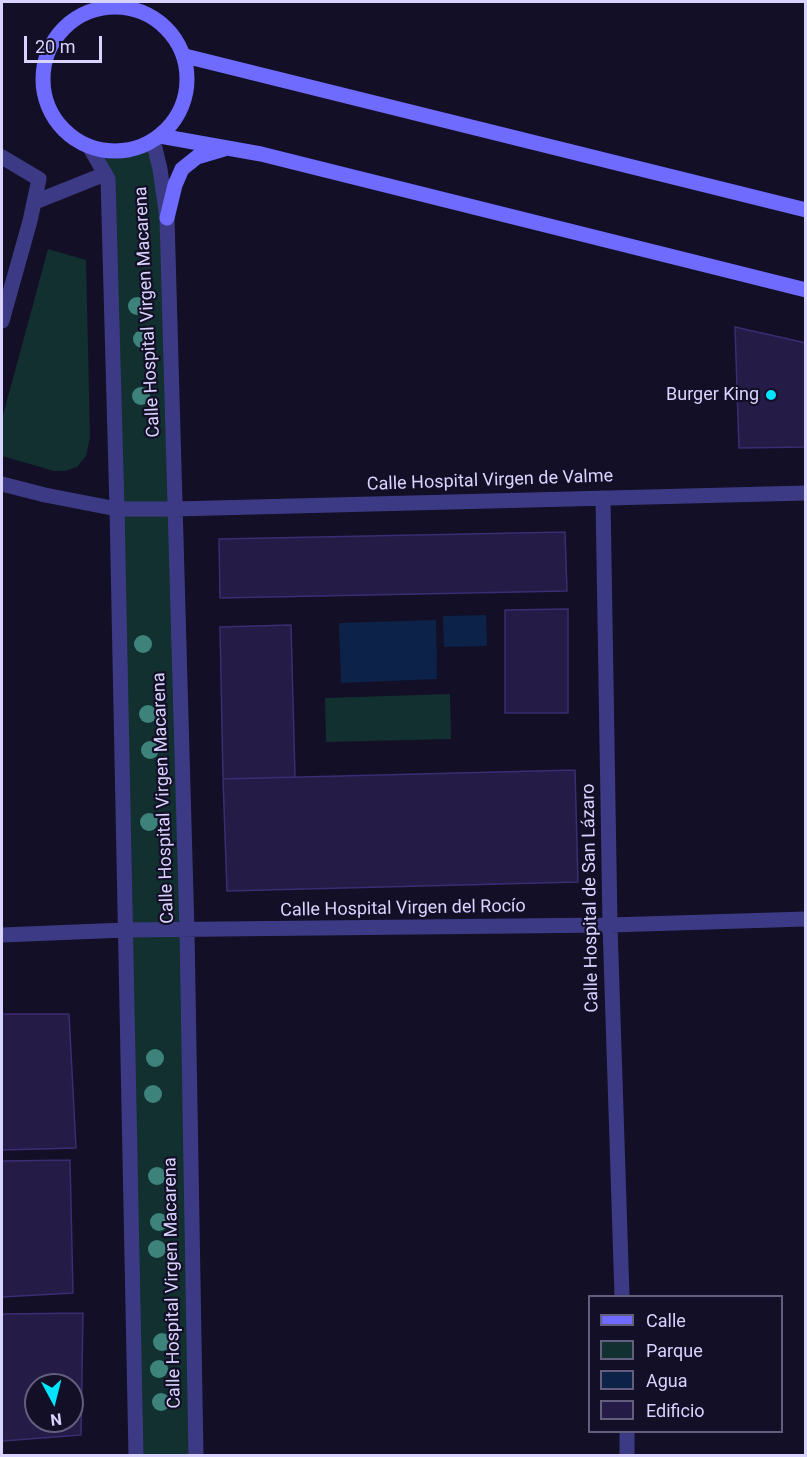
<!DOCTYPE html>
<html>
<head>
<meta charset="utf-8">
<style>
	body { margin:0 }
	#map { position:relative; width:807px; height:1457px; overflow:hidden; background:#130f26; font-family:Roboto,sans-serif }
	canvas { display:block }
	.frame { position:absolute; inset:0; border:3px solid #d9d4ff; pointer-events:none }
	.legend { position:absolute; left:588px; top:1295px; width:195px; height:138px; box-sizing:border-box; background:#130f26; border:2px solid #625e7d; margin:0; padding:8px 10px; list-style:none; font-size:18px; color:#d9d4ff }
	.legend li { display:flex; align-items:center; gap:12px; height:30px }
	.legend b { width:30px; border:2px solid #625e7d }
	.north { position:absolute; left:24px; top:1373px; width:60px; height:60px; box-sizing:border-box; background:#130f26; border:2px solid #625e7d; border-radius:50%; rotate:173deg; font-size:16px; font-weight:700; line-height:24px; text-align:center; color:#d9d4ff }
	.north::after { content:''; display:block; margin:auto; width:21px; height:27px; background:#00e5ff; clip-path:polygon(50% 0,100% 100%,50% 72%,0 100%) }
	.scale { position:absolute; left:24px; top:36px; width:78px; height:27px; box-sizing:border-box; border:3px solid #d9d4ff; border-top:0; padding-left:8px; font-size:18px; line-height:21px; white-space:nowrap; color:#d9d4ff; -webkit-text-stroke:4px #130f26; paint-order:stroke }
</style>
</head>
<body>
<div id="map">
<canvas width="807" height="1457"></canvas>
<div class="frame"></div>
<ul class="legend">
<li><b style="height:8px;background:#6f6bff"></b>Calle</li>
<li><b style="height:16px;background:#12302f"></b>Parque</li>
<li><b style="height:16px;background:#0c2248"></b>Agua</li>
<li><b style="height:16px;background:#241b47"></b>Edificio</li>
</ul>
<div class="north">N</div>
<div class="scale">20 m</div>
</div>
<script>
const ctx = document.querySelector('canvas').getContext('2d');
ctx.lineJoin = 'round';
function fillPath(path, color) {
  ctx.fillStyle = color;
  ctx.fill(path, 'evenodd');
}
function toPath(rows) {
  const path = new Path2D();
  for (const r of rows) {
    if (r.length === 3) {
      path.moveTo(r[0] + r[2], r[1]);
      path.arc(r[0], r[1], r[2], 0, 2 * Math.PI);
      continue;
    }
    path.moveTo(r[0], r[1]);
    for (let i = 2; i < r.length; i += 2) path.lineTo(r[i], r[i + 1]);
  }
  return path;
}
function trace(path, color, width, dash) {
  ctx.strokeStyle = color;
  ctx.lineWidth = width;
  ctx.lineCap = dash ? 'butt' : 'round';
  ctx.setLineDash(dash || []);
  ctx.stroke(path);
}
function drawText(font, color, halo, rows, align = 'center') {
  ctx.font = font + ' Roboto,sans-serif';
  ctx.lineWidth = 4.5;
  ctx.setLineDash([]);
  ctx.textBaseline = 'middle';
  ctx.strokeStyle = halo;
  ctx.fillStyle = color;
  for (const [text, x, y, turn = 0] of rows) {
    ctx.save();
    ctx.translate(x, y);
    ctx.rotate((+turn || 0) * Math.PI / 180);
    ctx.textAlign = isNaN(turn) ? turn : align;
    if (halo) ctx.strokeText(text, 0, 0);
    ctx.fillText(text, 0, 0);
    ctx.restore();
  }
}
fillPath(toPath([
	[153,140,160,169,196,1455,136,1455,108,179,89,147,110,151,133,149],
	[48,249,86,260,90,437,86,456,77,467,65,471,54,471,2,456,2,419],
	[450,694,451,739,326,742,325,698]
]), '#12302f');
fillPath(toPath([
	[486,615,487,646,444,647,443,616],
	[436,620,437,679,341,683,339,623]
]), '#0c2248');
const building = toPath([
	[735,327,806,343,806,447,739,448,735,327],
	[565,532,567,591,220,598,219,539,565,532],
	[568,609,568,713,505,713,505,610,568,609],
	[291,625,295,777,223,779,220,627,291,625],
	[575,770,578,882,227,891,223,779,575,770],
	[2,1014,69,1014,76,1148,2,1150,2,1014],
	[70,1160,73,1293,2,1297,2,1161,70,1160],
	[83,1313,81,1435,2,1441,2,1314,83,1313],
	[36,1385,72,1385,72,1421,36,1421,36,1385]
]);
fillPath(building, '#241b47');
trace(building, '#3b2d73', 1.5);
trace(toPath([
	[153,140,160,169,167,218,187,931,196,1456],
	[89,146,108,179,117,509,136,1456],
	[2,157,39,179,30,221,2,321],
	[35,202,105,174],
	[2,484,45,495,117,509,175,509,806,493],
	[603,498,610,925,622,1296],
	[2,935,125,930,610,925,806,919],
	[627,1432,627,1456]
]), '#3d3a85', 15);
trace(toPath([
	[115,79,72],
	[185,56,806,210],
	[160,136,261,154,806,290],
	[167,218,175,185,182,169,197,157,224,149]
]), '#6f6bff', 15);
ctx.fillStyle = '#3d827b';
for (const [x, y] of [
	[137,306],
	[142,339],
	[141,396],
	[143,644],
	[148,714],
	[150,750],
	[149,822],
	[155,1058],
	[153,1094],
	[157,1176],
	[159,1222],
	[157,1249],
	[162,1342],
	[159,1369],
	[161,1402]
]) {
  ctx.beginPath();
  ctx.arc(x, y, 9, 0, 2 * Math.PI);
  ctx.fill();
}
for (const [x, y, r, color] of [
	[771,395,6,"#00e5ff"]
]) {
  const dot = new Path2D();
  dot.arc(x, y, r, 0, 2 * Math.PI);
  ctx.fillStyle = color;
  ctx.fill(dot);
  trace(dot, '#130f26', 2);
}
drawText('18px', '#d9d4ff', '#130f26', [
	["Calle Hospital Virgen Macarena",148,312,-93],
	["Calle Hospital Virgen de Valme",490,481,-2],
	["Calle Hospital Virgen Macarena",164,798,-92],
	["Calle Hospital de San Lázaro",591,898,-91],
	["Calle Hospital Virgen del Rocío",403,909,-1],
	["Calle Hospital Virgen Macarena",173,1283,-91]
]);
drawText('18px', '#d9d4ff', '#130f26', [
	["Burger King",759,395]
], 'right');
</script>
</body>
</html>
